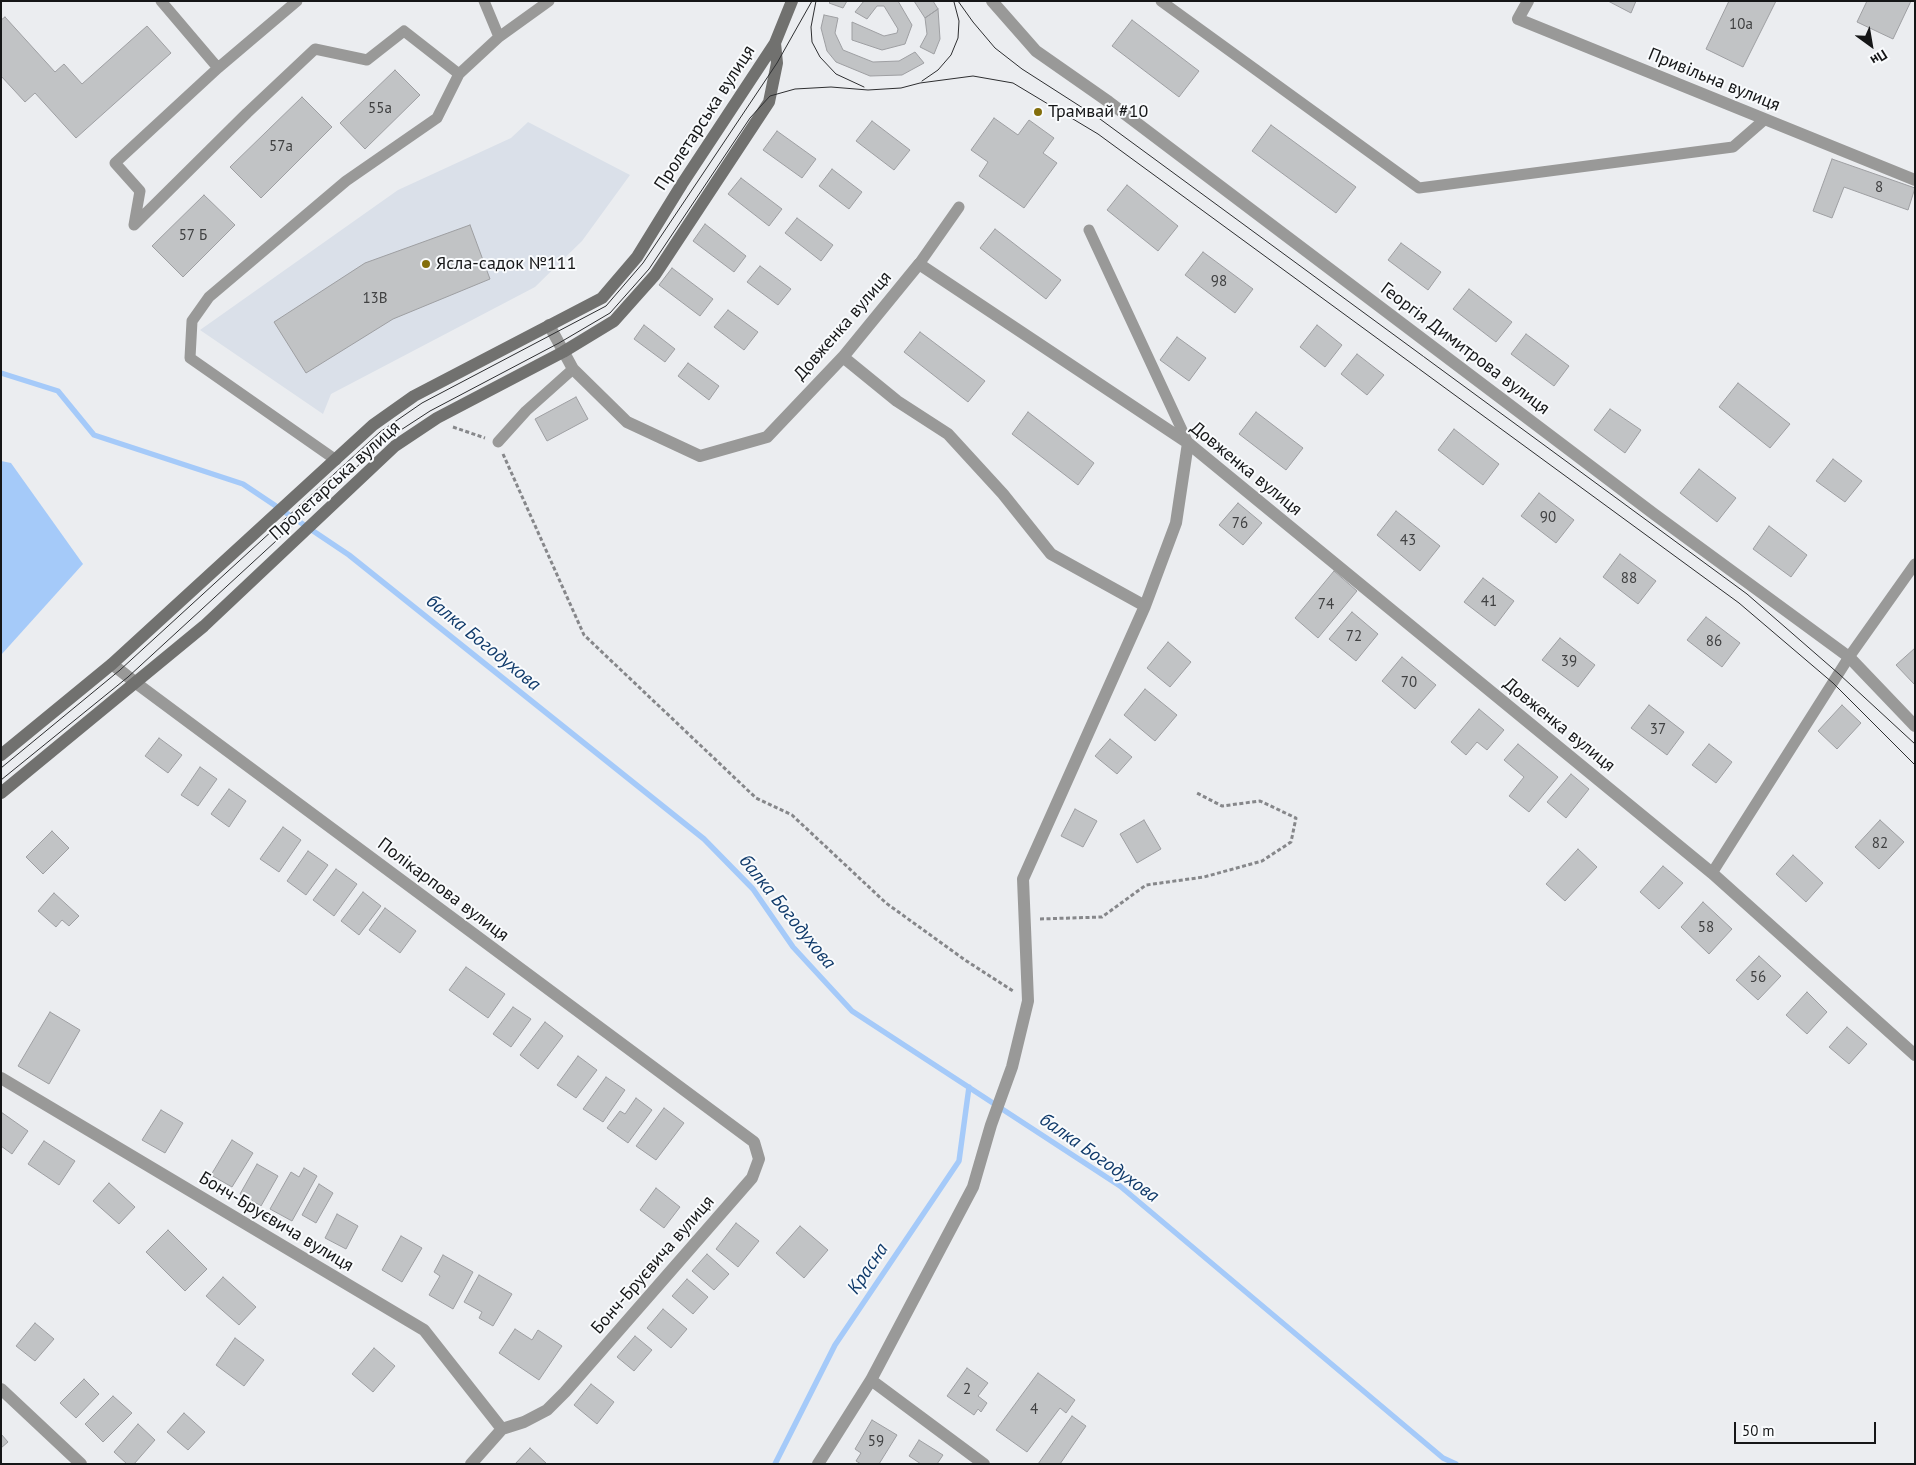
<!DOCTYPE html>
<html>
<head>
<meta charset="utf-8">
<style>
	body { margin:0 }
	#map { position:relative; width:1916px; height:1465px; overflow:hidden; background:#ebedf0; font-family:"PT Sans",sans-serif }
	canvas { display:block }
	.frame { position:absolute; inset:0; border:2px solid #151617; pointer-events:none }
	.north { position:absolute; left:1846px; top:20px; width:50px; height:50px; -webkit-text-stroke:4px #f9fbfd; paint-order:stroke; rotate:148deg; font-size:14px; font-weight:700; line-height:20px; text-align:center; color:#151617 }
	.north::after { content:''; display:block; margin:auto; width:18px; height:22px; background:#151617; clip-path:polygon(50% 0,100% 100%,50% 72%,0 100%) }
	.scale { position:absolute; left:1734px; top:1422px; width:142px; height:22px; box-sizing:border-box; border:2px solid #151617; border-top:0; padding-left:6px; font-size:15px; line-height:18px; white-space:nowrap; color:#151617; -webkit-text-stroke:4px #f9fbfd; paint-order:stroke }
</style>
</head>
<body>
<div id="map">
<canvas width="1916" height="1465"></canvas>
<div class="frame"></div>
<div class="north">Пн</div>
<div class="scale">50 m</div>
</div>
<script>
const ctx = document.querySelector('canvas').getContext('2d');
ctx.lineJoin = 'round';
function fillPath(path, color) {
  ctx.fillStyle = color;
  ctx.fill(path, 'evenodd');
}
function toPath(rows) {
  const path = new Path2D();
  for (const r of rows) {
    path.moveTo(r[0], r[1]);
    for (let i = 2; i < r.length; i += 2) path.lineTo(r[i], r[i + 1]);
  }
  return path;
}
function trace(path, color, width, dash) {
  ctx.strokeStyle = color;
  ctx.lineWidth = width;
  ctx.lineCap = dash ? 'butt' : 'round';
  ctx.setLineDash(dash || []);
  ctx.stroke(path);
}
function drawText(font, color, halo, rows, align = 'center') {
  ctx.font = font + ' "PT Sans",sans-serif';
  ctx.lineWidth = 4;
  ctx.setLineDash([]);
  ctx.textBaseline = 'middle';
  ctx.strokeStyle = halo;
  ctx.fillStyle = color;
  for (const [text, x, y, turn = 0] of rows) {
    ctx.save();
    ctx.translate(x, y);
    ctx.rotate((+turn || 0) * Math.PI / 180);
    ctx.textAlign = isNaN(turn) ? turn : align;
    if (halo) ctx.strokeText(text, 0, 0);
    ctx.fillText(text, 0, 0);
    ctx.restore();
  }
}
fillPath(toPath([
	[528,122,630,175,582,241,535,287,331,394,323,414,200,330,398,190,511,138]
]), '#dae0e9');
fillPath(toPath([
	[1,461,11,463,83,564,1,655]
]), '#a5caf9');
trace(toPath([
	[1,373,58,391,94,435,243,484,349,555,704,839,753,889,793,947,852,1011,1120,1186,1443,1458,1456,1464],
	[775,1464,835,1345,959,1161,969,1087]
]), '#a5caf9', 5.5);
const building = toPath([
	[831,1,847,1,843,8,829,3,831,1],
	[864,1,898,1,912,25,905,44,882,50,852,40,852,22,884,36,897,33,898,29,884,6,877,6,867,19,855,12,864,1],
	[914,1,933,1,938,9,925,18,914,1],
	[1608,1,1636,1,1631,13,1608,1],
	[1729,1,1776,1,1743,67,1706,49,1729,1],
	[1867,1,1911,1,1893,39,1857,22,1867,1],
	[938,9,940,39,934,54,920,47,927,34,925,18,938,9],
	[824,15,838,18,835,33,843,50,873,62,899,61,915,52,924,63,902,75,870,76,836,62,827,51,821,28,824,15],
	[5,17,55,72,64,64,82,84,147,26,171,53,76,138,35,93,25,102,1,76,1,20,5,17],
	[1132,20,1199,71,1179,97,1112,46,1132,20],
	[395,70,420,95,365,149,340,123,395,70],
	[302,97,332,127,261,198,230,167,302,97],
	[994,118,1018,135,1029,120,1054,138,1043,153,1057,163,1024,208,979,176,988,162,971,150,994,118],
	[872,121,910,150,894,170,856,141,872,121],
	[1271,125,1356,187,1336,213,1252,151,1271,125],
	[777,131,816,159,802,178,763,150,777,131],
	[1832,159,1915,188,1908,210,1844,187,1832,218,1813,211,1832,159],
	[832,169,862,192,849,209,819,186,832,169],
	[741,178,782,209,769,226,728,194,741,178],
	[1127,185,1178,226,1158,251,1107,210,1127,185],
	[204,195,235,225,183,277,152,246,204,195],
	[797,218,833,245,821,261,785,233,797,218],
	[705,224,746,256,734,272,693,241,705,224],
	[470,225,490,279,393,319,306,373,274,322,365,263,470,225],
	[995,229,1061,280,1046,299,980,248,995,229],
	[1401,243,1441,272,1428,290,1388,260,1401,243],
	[1203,252,1253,289,1235,313,1185,275,1203,252],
	[760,266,791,289,778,305,747,282,760,266],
	[672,268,713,299,700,316,659,285,672,268],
	[1469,289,1512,322,1496,342,1453,309,1469,289],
	[728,310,758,332,744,350,714,327,728,310],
	[644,325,675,349,665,362,634,339,644,325],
	[1317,325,1342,345,1325,367,1300,347,1317,325],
	[920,332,985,381,968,402,904,352,920,332],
	[1526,334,1569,366,1554,386,1511,354,1526,334],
	[1177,337,1206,358,1189,381,1160,360,1177,337],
	[1357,354,1384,375,1367,395,1341,374,1357,354],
	[688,363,719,386,709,400,678,376,688,363],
	[1738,383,1790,424,1770,448,1719,407,1738,383],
	[576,397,588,419,547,441,535,419,576,397],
	[1610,409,1641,430,1625,453,1594,430,1610,409],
	[1028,412,1094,463,1078,485,1012,434,1028,412],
	[1256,412,1303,448,1286,470,1239,434,1256,412],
	[1454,429,1499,464,1483,485,1438,450,1454,429],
	[1833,459,1862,481,1845,502,1816,481,1833,459],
	[1699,469,1736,498,1717,522,1680,493,1699,469],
	[1539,493,1574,520,1556,543,1521,516,1539,493],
	[1238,503,1262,523,1243,545,1219,525,1238,503],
	[1396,511,1440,546,1420,571,1377,535,1396,511],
	[1769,526,1807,555,1791,577,1753,549,1769,526],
	[1620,554,1656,581,1638,604,1603,577,1620,554],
	[1334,571,1357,591,1318,638,1295,618,1334,571],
	[1483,578,1514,601,1495,626,1464,602,1483,578],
	[1352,612,1378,634,1356,661,1329,639,1352,612],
	[1706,617,1740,643,1722,667,1687,640,1706,617],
	[1560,638,1595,665,1578,687,1542,660,1560,638],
	[1168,642,1191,662,1170,687,1147,668,1168,642],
	[1915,648,1915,684,1914,684,1896,665,1915,648],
	[1402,657,1436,685,1415,709,1382,681,1402,657],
	[1145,689,1177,715,1155,741,1124,715,1145,689],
	[1649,705,1684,732,1667,755,1631,728,1649,705],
	[1842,705,1861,723,1837,749,1818,731,1842,705],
	[1479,709,1504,730,1487,750,1477,742,1466,755,1451,742,1479,709],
	[159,738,182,755,168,773,145,756,159,738],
	[1110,739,1132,757,1117,774,1095,756,1110,739],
	[1518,744,1558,777,1529,812,1509,796,1524,777,1504,760,1518,744],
	[1709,744,1732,762,1716,783,1692,765,1709,744],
	[200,767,217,779,198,806,181,795,200,767],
	[1571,774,1589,789,1566,818,1547,802,1571,774],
	[229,789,246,801,229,827,211,814,229,789],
	[1075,809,1097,821,1083,847,1061,836,1075,809],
	[1144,820,1161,849,1137,863,1120,834,1144,820],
	[1880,820,1904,842,1879,869,1855,847,1880,820],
	[283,827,301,840,279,872,260,859,283,827],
	[52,831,69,848,43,874,26,857,52,831],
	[1578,849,1597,867,1565,901,1546,884,1578,849],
	[308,851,328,865,306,895,287,881,308,851],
	[1793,855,1823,883,1806,902,1776,874,1793,855],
	[1663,866,1683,883,1659,909,1640,892,1663,866],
	[336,869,357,884,334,916,313,900,336,869],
	[363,892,381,906,359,935,341,921,363,892],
	[54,893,79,916,69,926,62,920,56,927,38,911,54,893],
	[1703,902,1732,929,1709,954,1681,927,1703,902],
	[385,908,416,931,400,953,369,930,385,908],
	[1759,956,1781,976,1758,1000,1736,980,1759,956],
	[466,967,505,994,488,1018,449,990,466,967],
	[1807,992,1827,1012,1807,1034,1786,1015,1807,992],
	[513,1007,531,1019,511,1047,493,1034,513,1007],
	[50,1012,80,1030,49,1084,18,1066,50,1012],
	[545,1022,563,1036,538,1069,520,1055,545,1022],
	[1847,1027,1867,1044,1849,1064,1829,1047,1847,1027],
	[578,1056,597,1070,576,1098,557,1085,578,1056],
	[606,1077,625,1090,603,1122,583,1109,606,1077],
	[636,1098,652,1110,628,1143,607,1128,620,1111,625,1114,636,1098],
	[664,1108,684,1123,656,1160,636,1146,664,1108],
	[161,1110,183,1123,165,1153,142,1140,161,1110],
	[1,1112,28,1131,12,1154,1,1146,1,1112],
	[232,1140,253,1153,232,1187,211,1175,232,1140],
	[44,1141,75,1161,59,1185,28,1164,44,1141],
	[257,1164,278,1176,261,1206,240,1194,257,1164],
	[304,1168,317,1176,292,1221,270,1209,291,1172,299,1177,304,1168],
	[109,1183,135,1207,119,1224,93,1201,109,1183],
	[319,1184,333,1193,316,1223,302,1215,319,1184],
	[656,1188,680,1207,664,1228,640,1210,656,1188],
	[337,1214,358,1226,346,1249,325,1238,337,1214],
	[736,1223,759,1241,738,1267,716,1249,736,1223],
	[800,1226,828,1250,804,1278,776,1253,800,1226],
	[168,1230,207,1269,185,1291,146,1252,168,1230],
	[401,1236,422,1248,402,1282,382,1270,401,1236],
	[707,1254,729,1274,714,1290,692,1271,707,1254],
	[443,1255,473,1272,453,1309,429,1295,440,1276,434,1272,443,1255],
	[479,1275,512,1294,493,1326,479,1318,482,1312,464,1302,479,1275],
	[223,1277,256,1307,239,1325,206,1296,223,1277],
	[687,1279,708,1297,693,1314,672,1296,687,1279],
	[663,1309,687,1329,671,1348,647,1328,663,1309],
	[35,1323,54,1339,35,1361,16,1346,35,1323],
	[515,1329,532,1340,538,1330,562,1346,539,1380,499,1353,515,1329],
	[635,1336,652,1350,634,1371,617,1357,635,1336],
	[235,1338,264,1360,244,1386,216,1365,235,1338],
	[374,1348,395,1366,373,1392,352,1374,374,1348],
	[967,1368,988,1383,978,1396,987,1403,981,1412,978,1409,974,1415,947,1396,967,1368],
	[1038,1373,1075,1400,1066,1413,1060,1408,1027,1452,996,1430,1038,1373],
	[84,1379,99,1394,76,1418,60,1403,84,1379],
	[591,1384,614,1402,597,1424,574,1405,591,1384],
	[113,1396,132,1413,103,1442,85,1424,113,1396],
	[184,1413,205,1432,188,1450,167,1432,184,1413],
	[1072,1416,1086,1426,1060,1464,1038,1464,1072,1416],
	[872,1420,897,1435,879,1464,861,1464,856,1461,861,1453,855,1449,872,1420],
	[138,1424,155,1440,134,1464,127,1464,114,1452,138,1424],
	[1,1434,8,1442,1,1448,1,1434],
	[919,1440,943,1455,937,1464,921,1464,909,1456,919,1440],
	[530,1448,547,1464,515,1464,530,1448]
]);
fillPath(building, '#c1c3c5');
trace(building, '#9e9fa2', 1);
trace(toPath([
	[453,427,485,438],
	[503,454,584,635,756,798,792,815,886,903,965,960,1013,991],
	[1040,919,1102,917,1146,885,1204,877,1262,861,1291,842,1296,818,1260,801,1222,806,1195,792]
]), '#86878a', 3, [4, 2.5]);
trace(toPath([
	[161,1,218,68],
	[484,1,499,37],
	[1161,1,1419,188,1733,147,1764,120],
	[134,225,247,113,315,49,367,60,404,31,459,74,499,37,549,1],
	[134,225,140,191,115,163,218,68,297,1],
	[1089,230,1188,443],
	[919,264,959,207],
	[498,442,526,411,573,369],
	[336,460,190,358,192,321,209,297,346,181,437,118,459,74],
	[1712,873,1849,657,1915,564]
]), '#999998', 11);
trace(toPath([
	[1528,1,1518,19,1915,180],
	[549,325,573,369,627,422,700,456,767,437,843,357,919,264,1188,443,1712,873,1915,1055],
	[843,357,897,401,948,434,1003,494,1051,554,1145,606],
	[112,664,136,683,754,1142,759,1159,752,1178,565,1392,547,1410,524,1422,502,1429,471,1464],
	[1,1078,424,1330,502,1429],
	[871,1380,984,1464],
	[1,1389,81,1464],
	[818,1464,871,1380,973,1187,991,1125,1012,1067,1028,1001,1023,879,1145,606,1176,523,1188,443]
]), '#999998', 12);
trace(toPath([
	[992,1,1036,51,1109,102,1654,514,1849,657,1915,726]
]), '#999998', 12);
trace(toPath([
	[1,755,112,664,373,425,414,396,602,298,637,257,682,184,775,43,792,1],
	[1,793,204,626,395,446,437,418,563,352,614,321,655,275,769,102,777,63,775,43]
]), '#71716f', 12);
trace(toPath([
	[816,1,811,27,812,42,820,57,836,74,864,87],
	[958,1,973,22,995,48,1022,69,1100,119,1747,594,1839,674,1915,744],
	[922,81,938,70,951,55,958,38,959,21,954,2],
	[1,768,120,670,380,432,422,403,606,306,643,263,777,63,812,1],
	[1,780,128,677,387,439,430,411,559,343,610,313,649,269,750,118,770,96,795,89,831,87,868,90,901,88,920,83,973,76,1013,83,1098,134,1739,603,1833,683,1915,765]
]), '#2d2e30', 1);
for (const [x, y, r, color] of [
	[1038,112,5,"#836e0b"],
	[426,264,5,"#836e0b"]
]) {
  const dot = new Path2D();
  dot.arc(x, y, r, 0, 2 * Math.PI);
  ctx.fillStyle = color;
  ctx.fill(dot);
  trace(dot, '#f9fbfd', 2);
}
drawText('15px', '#404142', null, [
	["10а",1741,25],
	["55а",380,109],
	["57а",281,147],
	["8",1879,188],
	["57 Б",193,236],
	["98",1219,282],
	["13В",375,299],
	["90",1548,518],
	["76",1240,524],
	["43",1408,541],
	["88",1629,579],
	["41",1489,602],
	["74",1326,605],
	["72",1354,637],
	["86",1714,642],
	["39",1569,662],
	["70",1409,683],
	["37",1658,730],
	["82",1880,844],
	["58",1706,928],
	["56",1758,978],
	["2",967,1390],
	["4",1034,1410],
	["59",876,1442]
]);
drawText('18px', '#151617', '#f9fbfd', [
	["Привільна вулиця",1714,80,22],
	["Пролетарська вулиця",705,118,-57],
	["Довженка вулиця",843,326,-49],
	["Георгія Димитрова вулиця",1465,349,37],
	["Довженка вулиця",1246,469,39],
	["Пролетарська вулиця",335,481,-42],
	["Довженка вулиця",1559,725,39],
	["Полікарпова вулиця",443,890,37],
	["Бонч-Бруєвича вулиця",276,1222,31],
	["Бонч-Бруєвича вулиця",653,1265,-49]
]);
drawText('18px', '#151617', '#f9fbfd', [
	["Трамвай #10",1048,112],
	["Ясла-садок №111",436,264]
], 'left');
drawText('italic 19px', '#113b6b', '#f9fbfd', [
	["балка Богодухова",483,643,39],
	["балка Богодухова",787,912,51],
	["балка Богодухова",1099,1158,35],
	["Красна",868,1269,-56]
]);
</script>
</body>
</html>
